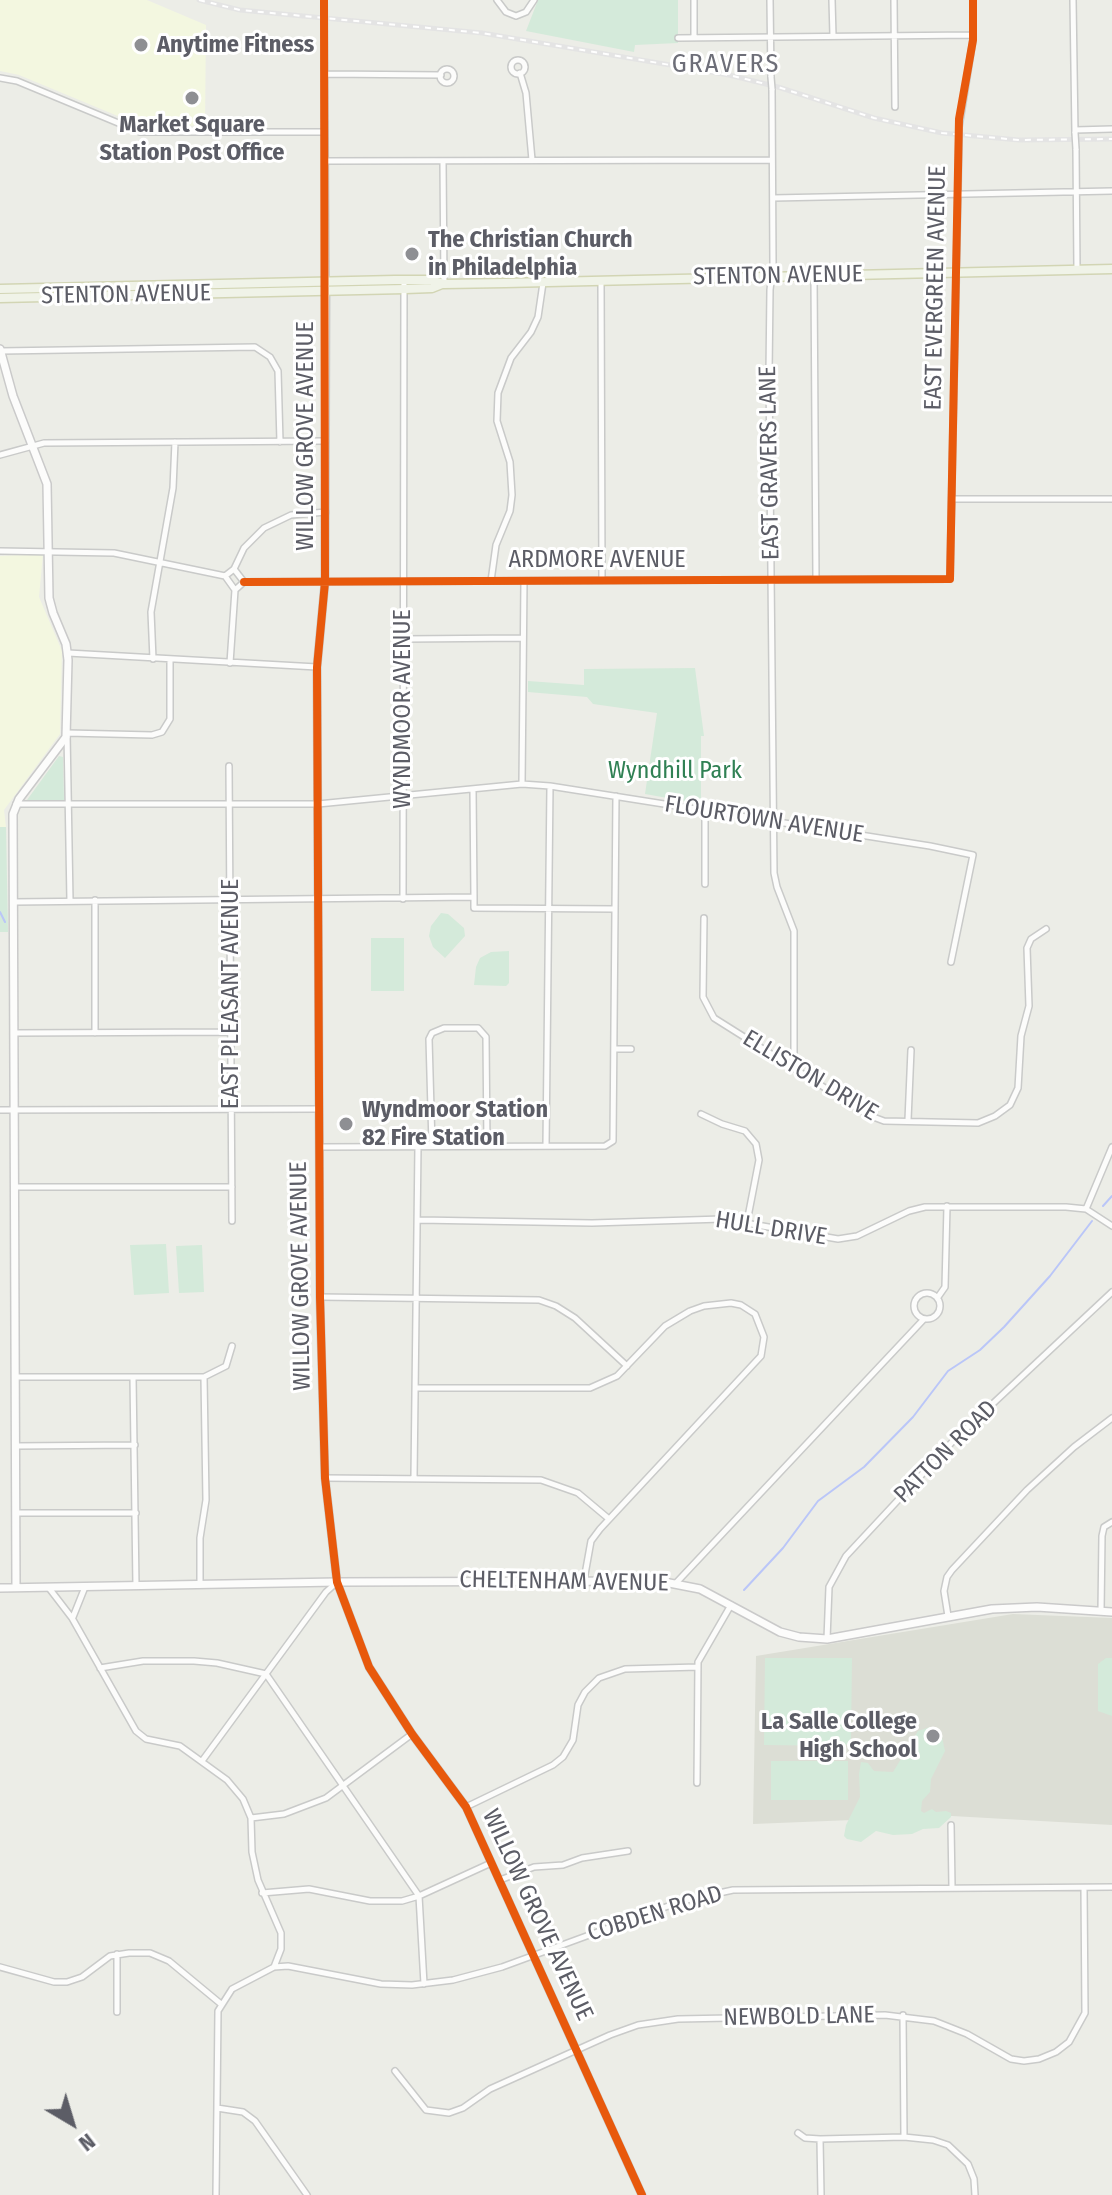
<!DOCTYPE html>
<html>
<head>
<meta charset="utf-8">
<style>
	body { margin:0 }
	#map { position:relative; width:1112px; height:2195px; overflow:hidden; background:#ecede7; font-family:"Fira Sans Condensed",sans-serif }
	canvas { display:block }
	.north { position:absolute; left:32px; top:2083px; width:80px; height:80px; -webkit-text-stroke:6px #fff; paint-order:stroke; rotate:142deg; font-size:22px; font-weight:700; line-height:32px; text-align:center; color:#5c5d66 }
	.north::after { content:''; display:block; margin:auto; width:28px; height:36px; background:#5c5d66; clip-path:polygon(50% 0,100% 100%,50% 72%,0 100%) }
</style>
</head>
<body>
<div id="map">
<canvas width="1112" height="2195"></canvas>
<div class="north">N</div>
</div>
<script>
const ctx = document.querySelector('canvas').getContext('2d');
ctx.lineJoin = 'round';
function fillPath(path, color) {
  ctx.fillStyle = color;
  ctx.fill(path, 'evenodd');
}
function toPath(rows) {
  const path = new Path2D();
  for (const r of rows) {
    if (r.length === 3) {
      path.moveTo(r[0] + r[2], r[1]);
      path.arc(r[0], r[1], r[2], 0, 2 * Math.PI);
      continue;
    }
    path.moveTo(r[0], r[1]);
    for (let i = 2; i < r.length; i += 2) path.lineTo(r[i], r[i + 1]);
  }
  return path;
}
function trace(path, color, width, dash) {
  ctx.strokeStyle = color;
  ctx.lineWidth = width;
  ctx.lineCap = dash ? 'butt' : 'round';
  ctx.setLineDash(dash || []);
  ctx.stroke(path);
}
function drawText(font, color, halo, rows, align = 'center') {
  ctx.font = font + ' "Fira Sans Condensed",sans-serif';
  ctx.lineWidth = 6;
  ctx.setLineDash([]);
  ctx.textBaseline = 'middle';
  ctx.strokeStyle = halo;
  ctx.fillStyle = color;
  for (const [text, x, y, turn = 0] of rows) {
    ctx.save();
    ctx.translate(x, y);
    ctx.rotate((+turn || 0) * Math.PI / 180);
    ctx.textAlign = isNaN(turn) ? turn : align;
    if (halo) ctx.strokeText(text, 0, 0);
    ctx.fillText(text, 0, 0);
    ctx.restore();
  }
}
fillPath(toPath([
	[0,0,147,0,206,25,205,126,137,124,19,75,0,71],
	[43,554,39,597,62,651,60,734,4,810,6,827,0,827,0,556]
]), '#f3f7e0');
fillPath(toPath([
	[1013,1614,1112,1618,1112,1825,952,1816,753,1824,756,1656]
]), '#dcded5');
fillPath(toPath([
	[538,0,678,0,678,43,635,45,634,52,526,31],
	[695,668,704,736,701,736,701,804,645,794,657,713,593,704,587,697,528,692,528,681,584,685,584,669],
	[59,756,63,757,64,800,27,800],
	[0,827,6,827,8,932,0,932],
	[441,913,448,914,464,928,465,936,445,958,433,947,429,936,431,926],
	[371,938,404,938,404,991,371,991],
	[509,951,509,983,506,986,474,985,476,967,480,958,491,952],
	[166,1244,169,1293,134,1295,130,1245],
	[202,1245,204,1292,179,1293,176,1246],
	[765,1658,852,1658,851,1740,845,1746,764,1745],
	[1106,1658,1112,1658,1112,1716,1098,1711,1098,1664],
	[930,1727,942,1737,945,1751,931,1779,930,1792,922,1801,921,1811,924,1813,932,1809,936,1812,946,1811,951,1813,951,1817,939,1828,923,1829,912,1834,893,1835,876,1831,861,1842,847,1839,844,1836,846,1825,860,1797,859,1774,861,1762,868,1763,874,1771,893,1772,918,1731],
	[771,1761,848,1761,848,1800,771,1800]
]), '#d4eada');
trace(toPath([
	[0,912,5,922],
	[1103,1206,1112,1196],
	[744,1590,783,1548,818,1501,864,1467,913,1417,948,1371,980,1350,1004,1327,1050,1276,1092,1221]
]), '#bac6f8', 2);
const minor = toPath([
	[324,0,326,281],
	[497,0,506,12,516,16,526,12,534,0],
	[770,0,771,77],
	[832,0,833,36],
	[894,0,895,107],
	[1073,0,1075,133],
	[678,38,973,35],
	[694,38,694,0],
	[518,67,7],
	[447,76,7],
	[520,73,526,93,532,160],
	[325,74,441,75],
	[0,78,17,81,140,132,325,132],
	[772,89,773,264,770,290,769,373,774,873,777,887,794,931,794,1054,790,1066],
	[959,127,973,40,973,0],
	[1075,130,1112,129],
	[1076,149,1077,270],
	[325,161,772,160],
	[443,161,444,284],
	[773,198,1112,191],
	[814,277,816,579],
	[601,281,602,580],
	[1,351,255,347,270,357,278,371,280,442],
	[0,455,44,443,326,441],
	[953,499,1112,499],
	[0,551,114,553,225,576],
	[234,569,244,548,264,528,291,515,326,512],
	[234,569,244,582,235,590,225,576,234,569],
	[491,581,496,545,510,511,512,495,510,462,497,421,498,393,511,358,531,332,538,317,543,283],
	[244,582,950,579,959,140],
	[405,639,523,638],
	[68,653,317,667],
	[153,659,151,612,173,488,175,442],
	[230,663,235,590],
	[229,766,232,1221],
	[522,784,524,581],
	[473,789,474,897],
	[16,804,318,804,522,784,550,786,930,846,973,855,951,962],
	[705,884,705,811],
	[403,899,404,280],
	[70,901,67,733,152,735,162,732,170,719,170,660],
	[14,902,474,897,474,908,615,909],
	[704,918,703,997,714,1018,868,1115,884,1121,978,1123,995,1116,1010,1105,1018,1088,1021,1036,1029,1006,1027,948,1031,939,1046,929],
	[14,1033,231,1032],
	[95,1033,95,900],
	[615,1049,631,1049],
	[0,1110,319,1109],
	[701,1114,722,1124,745,1131,756,1144,759,1160,747,1222],
	[908,1120,911,1050],
	[432,1145,429,1039,432,1033,444,1028,478,1028,486,1037,487,1146],
	[546,1146,550,786],
	[319,1147,605,1146,613,1141,616,796],
	[14,1187,232,1187],
	[1086,1209,1112,1147],
	[419,1220,592,1223,722,1219,838,1239,857,1236,909,1211,925,1207,1066,1207,1086,1209,1112,1226],
	[927,1306,13],
	[320,1297,539,1300,556,1306,575,1318,627,1366],
	[938,1297,945,1287,947,1206],
	[15,1377,204,1377,226,1366,232,1346],
	[133,1377,136,1586],
	[416,1388,590,1388,617,1376,665,1326,690,1311,704,1306,731,1303,741,1305,755,1314,764,1337,761,1356,600,1529,591,1541,584,1580],
	[16,1446,135,1445],
	[414,1477,418,1146],
	[325,1478,541,1480,578,1493,609,1519],
	[16,1513,136,1513],
	[676,1583,924,1319],
	[200,1585,200,1538,206,1500,204,1377],
	[49,1588,72,1618,136,1731,146,1739,180,1746,227,1780,243,1799,251,1818,252,1852,258,1880,281,1933,281,1949,274,1967],
	[1101,1611,1102,1536,1104,1527,1112,1522],
	[948,1616,944,1591,947,1577,952,1570,1027,1490,1074,1447,1112,1418],
	[73,1617,85,1587],
	[827,1639,829,1587,846,1556,954,1440,1112,1292],
	[100,1668,143,1661,194,1661,217,1663,266,1674],
	[266,1674,419,1896,424,1984],
	[202,1761,326,1592,336,1583],
	[697,1783,698,1662,731,1605],
	[466,1807,553,1765,563,1757,573,1740,578,1705,585,1692,599,1678,625,1669,698,1667],
	[251,1818,284,1814,326,1798,412,1734],
	[951,1825,952,1887],
	[500,1880,534,1867,563,1865,582,1858,628,1851],
	[262,1893,309,1889,370,1901,402,1901,419,1896,491,1863],
	[117,1954,117,2012],
	[0,1967,54,1982,67,1982,82,1977,110,1956,129,1953,150,1953,169,1961,221,2004],
	[903,2015,904,2137],
	[395,2071,426,2110,449,2113,463,2108,490,2089,610,2035,638,2025,678,2019,885,2015,934,2021,967,2034,1011,2059,1024,2061,1039,2059,1056,2052,1069,2042,1085,2013,1084,1888],
	[217,2108,243,2112,255,2121,307,2195],
	[798,2133,805,2138,820,2139,904,2137,933,2140,948,2145,968,2164,974,2179,975,2195],
	[820,2139,821,2195],
	[216,2195,218,2011,232,1989,274,1967,288,1966,381,1984,412,1985,453,1980,502,1967,682,1901,733,1890,1112,1887]
]);
const tertiary = toPath([
	[326,282,325,582,317,667,320,1299,325,1478,337,1582,369,1667,412,1734,466,1807,642,2195]
]);
const secondary = toPath([
	[0,349,13,396,47,484,49,598,53,613,66,644,68,660,66,737,19,799,13,814,16,1587],
	[0,1588,337,1582,659,1581,700,1589,780,1632,799,1637,827,1639,992,1609,1037,1607,1112,1612]
]);
const primary = toPath([
	[0,289,395,280,431,280,444,284,505,283,1112,269],
	[0,298,405,289,432,288,442,284]
]);
trace(minor, '#c9cac9', 8);
trace(tertiary, '#c9cac9', 9);
trace(secondary, '#cacaca', 10);
trace(primary, '#d2d5b4', 11);
trace(minor, '#fcfcfb', 5);
trace(tertiary, '#fcfcfb', 6);
trace(secondary, '#fcfcfb', 7);
trace(primary, '#f0f3e8', 8);
const rail = toPath([
	[199,0,240,10,482,33,729,75,778,87,874,118,942,133,1019,140,1112,139]
]);
trace(rail, '#e4e4e4', 5);
trace(rail, '#fff', 2, [6]);
const minorBridge = toPath([
	[771,77,772,89],
	[1075,133,1076,149],
	[959,140,959,127]
]);
trace(minorBridge, '#c9cac9', 8, []);
trace(minorBridge, '#fcfcfb', 5);
trace(toPath([
	[324,0,325,582,317,667,320,1297,325,1478,337,1582,369,1667,412,1734,466,1807,642,2195],
	[244,582,950,579,959,119,973,40,973,0]
]), '#e8590c', 8);
for (const [x, y, r, color] of [
	[141,45,8,"#8e8f93"],
	[192,98,8,"#8e8f93"],
	[412,254,8,"#8e8f93"],
	[346,1124,8,"#8e8f93"],
	[933,1736,8,"#8e8f93"]
]) {
  const dot = new Path2D();
  dot.arc(x, y, r, 0, 2 * Math.PI);
  ctx.fillStyle = color;
  ctx.fill(dot);
  trace(dot, '#fff', 3);
}
drawText('bold 24px', '#5c5d66', '#fff', [
	["Anytime Fitness",157,45],
	["Market Square",192,125,"center"],
	["Station Post Office",192,153,"center"],
	["The Christian Church",428,240],
	["in Philadelphia",428,268],
	["Wyndmoor Station",362,1110],
	["82 Fire Station",362,1138],
	["La Salle College",917,1722,"right"],
	["High School",917,1750,"right"]
], 'left');
drawText('24px', '#5c5d66', '#fff', [
	["STENTON AVENUE",778,276,-1],
	["EAST EVERGREEN AVENUE",936,288,-89],
	["STENTON AVENUE",126,295,-1],
	["WILLOW GROVE AVENUE",306,436,-90],
	["EAST GRAVERS LANE",770,463,-91],
	["ARDMORE AVENUE",597,560],
	["WYNDMOOR AVENUE",403,709,-90],
	["FLOURTOWN AVENUE",764,820,9],
	["EAST PLEASANT AVENUE",231,994,-90],
	["ELLISTON DRIVE",810,1076,31],
	["HULL DRIVE",771,1229,9],
	["WILLOW GROVE AVENUE",301,1276,-91],
	["PATTON ROAD",946,1452,-45],
	["CHELTENHAM AVENUE",564,1582,1],
	["COBDEN ROAD",655,1914,-17],
	["WILLOW GROVE AVENUE",537,1915,65],
	["NEWBOLD LANE",799,2017,-1]
]);
drawText('24px', '#308154', '#fff', [
	["Wyndhill Park",675,771]
]);
ctx.letterSpacing = '2px';
drawText('26px', '#6d6e78', '#fff', [
	["GRAVERS",726,65]
]);
ctx.letterSpacing = '0px';
</script>
</body>
</html>
